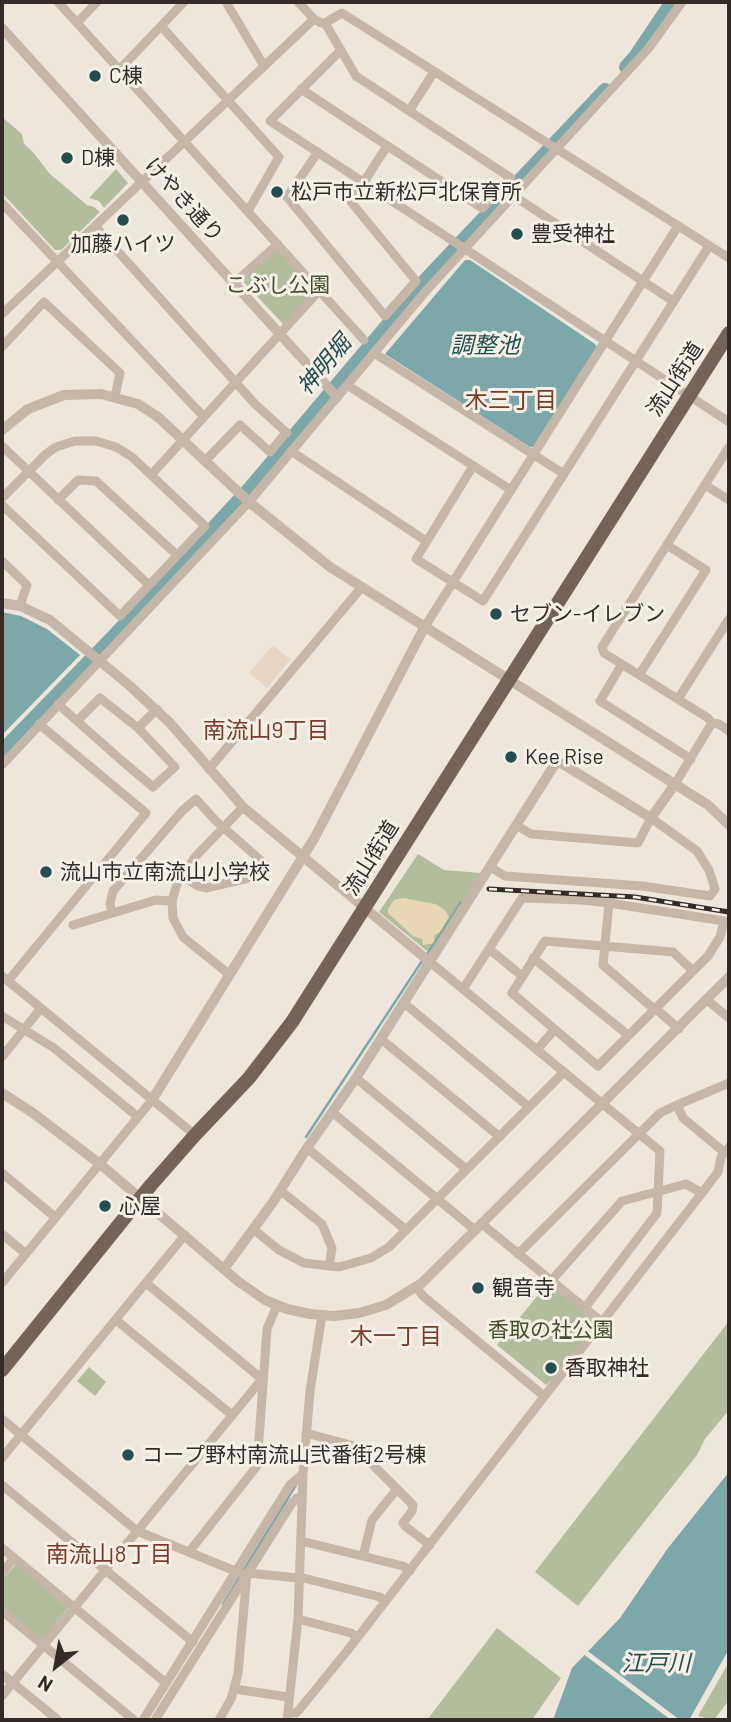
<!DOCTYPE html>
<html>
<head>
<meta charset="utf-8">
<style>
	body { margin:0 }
	#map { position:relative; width:731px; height:1722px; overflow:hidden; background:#efe6db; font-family:Barlow,sans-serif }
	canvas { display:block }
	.frame { position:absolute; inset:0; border:4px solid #342b28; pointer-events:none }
	.north { position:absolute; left:21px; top:1631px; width:70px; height:70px; -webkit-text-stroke:5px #f7f0e7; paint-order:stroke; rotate:211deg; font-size:19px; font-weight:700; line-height:28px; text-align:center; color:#342b28 }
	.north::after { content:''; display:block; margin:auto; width:24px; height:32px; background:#342b28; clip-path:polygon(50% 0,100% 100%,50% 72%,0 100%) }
</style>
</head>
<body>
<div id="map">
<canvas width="731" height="1722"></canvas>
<div class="frame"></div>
<div class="north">N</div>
</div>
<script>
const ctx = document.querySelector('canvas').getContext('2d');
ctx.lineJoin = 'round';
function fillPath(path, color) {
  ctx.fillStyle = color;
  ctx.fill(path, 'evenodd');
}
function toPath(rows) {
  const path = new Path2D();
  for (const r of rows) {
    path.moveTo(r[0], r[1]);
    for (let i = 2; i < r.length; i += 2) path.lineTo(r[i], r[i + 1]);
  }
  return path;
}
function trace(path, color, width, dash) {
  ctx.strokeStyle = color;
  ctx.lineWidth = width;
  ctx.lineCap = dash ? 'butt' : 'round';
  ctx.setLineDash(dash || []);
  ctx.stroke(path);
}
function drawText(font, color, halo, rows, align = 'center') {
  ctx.font = font + ' Barlow,"Noto Sans JP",sans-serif';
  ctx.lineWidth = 6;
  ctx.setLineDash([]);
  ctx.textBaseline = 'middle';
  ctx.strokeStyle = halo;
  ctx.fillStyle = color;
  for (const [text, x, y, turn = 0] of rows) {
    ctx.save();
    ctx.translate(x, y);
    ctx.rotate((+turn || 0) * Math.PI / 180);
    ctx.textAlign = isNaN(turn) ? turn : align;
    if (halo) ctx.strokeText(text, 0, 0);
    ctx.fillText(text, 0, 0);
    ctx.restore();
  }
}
fillPath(toPath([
	[2,117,22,134,24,144,32,151,50,174,87,205,94,207,100,212,61,250,55,250,2,193],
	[116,169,128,183,104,208,99,201,89,198],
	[276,251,281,252,312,289,312,293,284,325,242,280],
	[418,854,444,870,481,873,432,951,427,951,379,912],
	[548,1283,597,1324,558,1374,546,1385,497,1345],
	[729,1321,729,1410,705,1439,697,1455,578,1606,535,1572],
	[89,1367,106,1382,95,1396,77,1381],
	[16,1564,68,1608,42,1641,2,1606,2,1580],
	[497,1628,561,1678,532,1720,427,1720],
	[729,1662,729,1700,714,1720,698,1716]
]), '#b2bd9c');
fillPath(toPath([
	[403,898,435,904,445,910,449,917,441,931,434,936,435,943,423,945,422,939,413,936,388,913,388,909,394,900]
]), '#e8d6b4');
fillPath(toPath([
	[273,645,290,659,267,688,249,673]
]), '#e6d6c3');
fillPath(toPath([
	[465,260,470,260,595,344,597,347,533,447,530,447,385,354],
	[2,612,21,616,47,629,80,655,2,735],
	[729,1472,729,1649,689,1720,553,1720,572,1668,620,1618,668,1548]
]), '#7da8aa');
fillPath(toPath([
	[585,1649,680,1720,671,1720,582,1653]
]), '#efe6db');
trace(toPath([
	[426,956,461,902],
	[306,1137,422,961],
	[223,1604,296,1485]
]), '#7da8aa', 2.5);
trace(toPath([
	[626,67,635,57,672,2],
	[2,751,112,638,250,488,428,277,605,90]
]), '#7da8aa', 14);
trace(toPath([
	[58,2,364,340],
	[226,2,264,66],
	[298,2,314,19,321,23,325,23,342,13,729,258],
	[77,23,97,2],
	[161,26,279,157,248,211],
	[341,50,270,121,729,422],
	[120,69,184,2],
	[301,89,482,208,511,178,356,76,325,23],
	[409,111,434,72],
	[318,152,287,197,385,316,416,281,351,202,387,146],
	[514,196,673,301],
	[2,203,204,417],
	[95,226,255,404,287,433],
	[234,283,278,244],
	[2,314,314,19],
	[2,347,44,302,120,373,115,396],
	[374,353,564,474],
	[347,385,511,490,678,226],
	[2,446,149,585],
	[291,451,426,541],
	[205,461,240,425,270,452,284,435],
	[473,466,416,559,483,601,709,246],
	[151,475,319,291],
	[705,485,729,500],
	[2,498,46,454,56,447,75,441,96,441,116,447,132,457,205,526,120,616,2,505],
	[58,500,78,480,96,481,177,555],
	[2,561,27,585,20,606],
	[424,628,511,490],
	[622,664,600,701,691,759],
	[639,675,706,570,667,545],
	[678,699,729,619],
	[58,704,77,721,121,760,153,787,175,767,138,728,100,698,77,721],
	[712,723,719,724,729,731],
	[138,728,157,709],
	[2,765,249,502,426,291,648,49,682,2],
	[209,769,361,588],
	[675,784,712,723,708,718,604,653,602,647,729,447],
	[490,867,505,876,642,886,710,896,715,889,709,870,697,851,651,818,638,843,531,834,516,825],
	[609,903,724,921,720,937,708,956,598,1066,512,993,545,941,673,952,693,971],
	[112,912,110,904,113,891,182,811,196,799,215,820,266,865,253,877,206,888,198,886,182,876],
	[73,925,156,900,172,901],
	[489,949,522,976],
	[533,958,628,1035],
	[430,962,660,1151,657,1213,584,1309],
	[230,975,183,937,173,918,172,901,177,884,195,857,243,807],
	[2,976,195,1135],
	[8,981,146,813,39,724],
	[463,989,522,898,582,900,609,903,603,965,654,1009],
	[707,1000,729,1018],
	[404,1003,529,1107],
	[655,1008,679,1029],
	[2,1016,54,1048,138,1117],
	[381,1039,500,1137],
	[537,1050,554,1030],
	[2,1057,41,1008],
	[356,1078,466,1169],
	[677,1105,729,1083],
	[332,1112,475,1230],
	[307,1148,406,1230],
	[2,1173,55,1217],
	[281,1191,322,1224,332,1248,329,1266],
	[482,1224,602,1322],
	[253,1229,279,1250,304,1263,339,1267,371,1258,389,1247,564,1072],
	[2,1234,26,1254],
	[518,1254,660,1113,677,1105,683,1118,724,1152],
	[551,1281,622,1201,686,1184,702,1193,718,1172,721,1157,729,1147],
	[2,1283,152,1100],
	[146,1283,263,1380],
	[416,1287,423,1296,544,1396],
	[116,1320,232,1415],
	[2,1419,137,1531,245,1575],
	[306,1433,354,1446,413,1505,412,1511,403,1523,406,1527,430,1545],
	[2,1458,185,1235],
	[2,1485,193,1642],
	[301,1541,403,1566,410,1571],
	[2,1548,166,1683],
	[189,1552,257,1466,267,1329,277,1305],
	[363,1556,372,1520,397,1489],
	[2,1573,14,1558],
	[299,1577,380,1597,384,1601],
	[2,1611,134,1720],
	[298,1619,351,1633,357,1638],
	[2,1674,58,1720],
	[235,1689,288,1697],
	[2,1696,262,1379],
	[288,1712,296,1713,299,1710,347,1651,702,1193],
	[143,1720,290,1485,303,1474],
	[155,1720,292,1503,297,1498,302,1498],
	[219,1720,231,1699,238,1674,247,1573,299,1578],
	[287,1720,298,1619,303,1474,310,1391,322,1315]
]), '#c6b6a8', 9);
trace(toPath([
	[2,28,337,397],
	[2,430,28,409,64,395,101,394,138,404,158,417,249,502,330,567,708,805,729,825],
	[2,603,20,606,50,620,130,686,170,723,243,807,430,962],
	[2,1093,33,1113,100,1164,239,1282,265,1300,287,1309,310,1314,334,1316,359,1313,386,1305,422,1283,729,977],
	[152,1100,315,837,424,628],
	[224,1269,273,1202,307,1148,356,1078,555,764,561,763,651,818,675,784]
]), '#c6b6a8', 10);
trace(toPath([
	[2,1370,151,1185,195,1135,249,1078,292,1022,729,333]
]), '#75635a', 14);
const rail = toPath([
	[489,889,635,897,729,912]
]);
trace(rail, '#342b28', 5);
trace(rail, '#f7f0e7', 2.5, [8]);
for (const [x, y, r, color] of [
	[95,76,7,"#214f52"],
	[67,158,7,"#214f52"],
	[277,192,7,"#214f52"],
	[123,220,7,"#214f52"],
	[517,234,7,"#214f52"],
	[496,614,7,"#214f52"],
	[511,757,7,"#214f52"],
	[46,872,7,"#214f52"],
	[105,1206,7,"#214f52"],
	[478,1288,7,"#214f52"],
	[551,1368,7,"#214f52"],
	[128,1455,7,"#214f52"]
]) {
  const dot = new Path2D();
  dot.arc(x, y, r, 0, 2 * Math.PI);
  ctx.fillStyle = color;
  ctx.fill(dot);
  trace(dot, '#f7f0e7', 2.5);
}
drawText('21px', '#342b28', '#f7f0e7', [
	["C棟",109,76],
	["D棟",81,158],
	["松戸市立新松戸北保育所",291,192],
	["豊受神社",531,234],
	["加藤ハイツ",123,244,"center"],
	["セブン-イレブン",510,614],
	["Kee Rise",525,757],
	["流山市立南流山小学校",60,872],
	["心屋",119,1206],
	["観音寺",492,1288],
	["香取神社",565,1368],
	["コープ野村南流山弐番街2号棟",142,1455]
], 'left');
drawText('21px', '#342b28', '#f7f0e7', [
	["けやき通り",184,200,48],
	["流山街道",675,379,-57],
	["流山街道",371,858,-58]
]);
drawText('21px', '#44502e', '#f7f0e7', [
	["こぶし公園",278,285],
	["香取の社公園",551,1330]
]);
drawText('italic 23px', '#214f52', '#f7f0e7', [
	["調整池",485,345],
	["神明堀",324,365,-50],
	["江戸川",656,1663]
]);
drawText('23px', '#7c3b28', '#f7f0e7', [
	["木三丁目",511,400],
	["南流山9丁目",266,730],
	["木一丁目",396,1336],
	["南流山8丁目",109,1554]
]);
</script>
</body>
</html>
